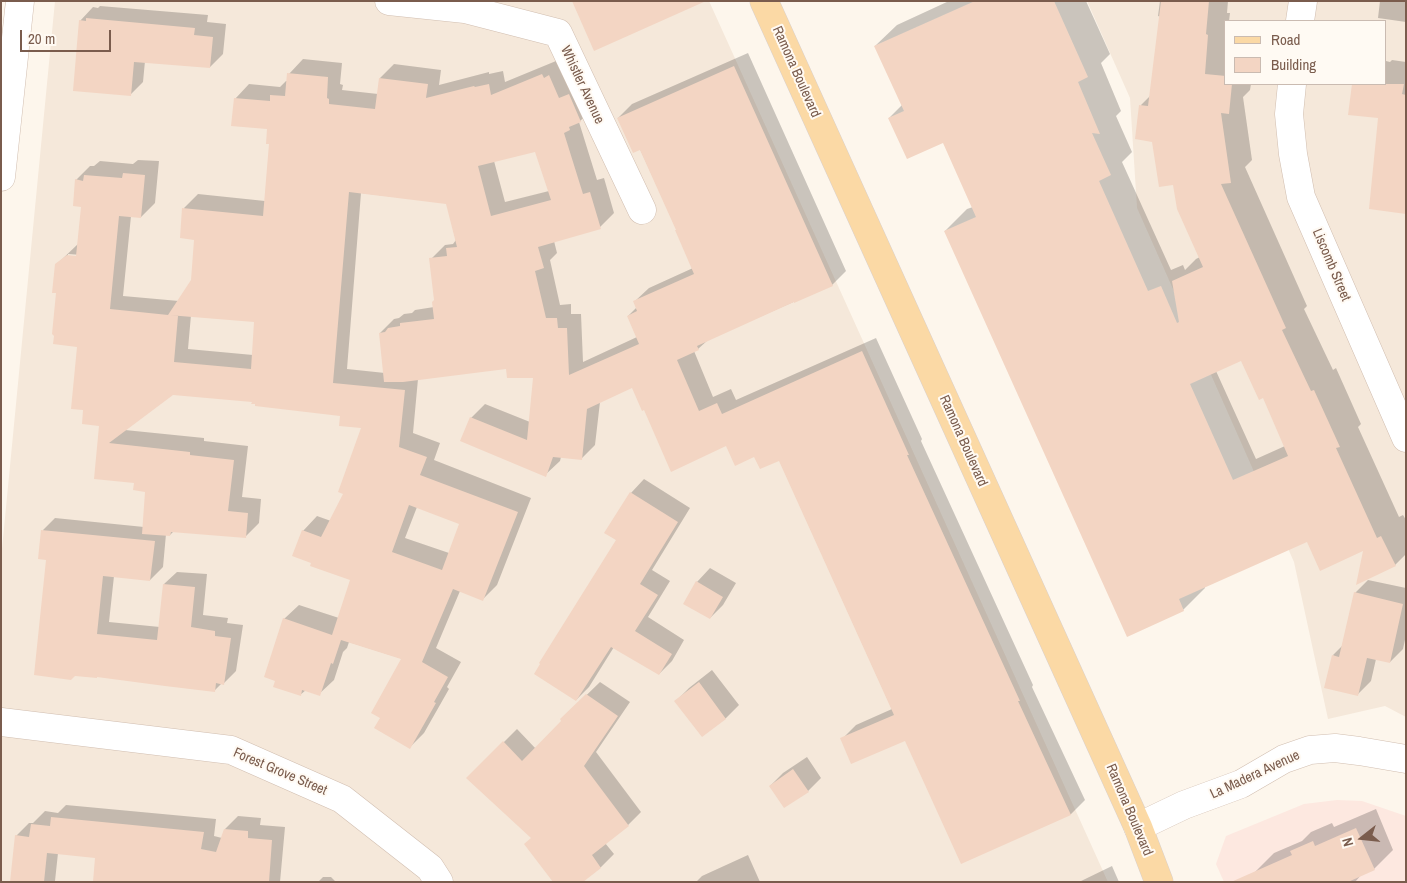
<!DOCTYPE html>
<html>
<head>
<meta charset="utf-8">
<style>
	body { margin:0 }
	#map { position:relative; width:1407px; height:883px; overflow:hidden; background:#fdf6ec; font-family:"Archivo Narrow",sans-serif }
	canvas { display:block }
	.frame { position:absolute; inset:0; border:2px solid #7a5c4d; pointer-events:none }
	.legend { position:absolute; left:1224px; top:20px; width:162px; height:65px; box-sizing:border-box; background:#fffaf3; border:1px solid #cabbb1; margin:0; padding:6px 9px; list-style:none; font-size:15px; color:#7a5c4d }
	.legend li { display:flex; align-items:center; gap:10px; height:25px }
	.legend b { width:25px; border:1px solid #cabbb1 }
	.north { position:absolute; left:1337px; top:813px; width:50px; height:50px; -webkit-text-stroke:4px #fffaf3; paint-order:stroke; rotate:254deg; font-size:14px; font-weight:700; line-height:20px; text-align:center; color:#7a5c4d }
	.north::after { content:''; display:block; margin:auto; width:18px; height:22px; background:#7a5c4d; clip-path:polygon(50% 0,100% 100%,50% 72%,0 100%) }
	.scale { position:absolute; left:20px; top:30px; width:91px; height:22px; box-sizing:border-box; border:2px solid #7a5c4d; border-top:0; padding-left:6px; font-size:15px; line-height:18px; white-space:nowrap; color:#7a5c4d; -webkit-text-stroke:4px #fffaf3; paint-order:stroke }
</style>
</head>
<body>
<div id="map">
<canvas width="1407" height="883"></canvas>
<div class="frame"></div>
<ul class="legend">
<li><b style="height:6px;background:#fbd9a5"></b>Road</li>
<li><b style="height:14px;background:#f3d5c3"></b>Building</li>
</ul>
<div class="north">N</div>
<div class="scale">20 m</div>
</div>
<script>
const ctx = document.querySelector('canvas').getContext('2d');
ctx.lineJoin = 'round';
function fillPath(path, color) {
  ctx.fillStyle = color;
  ctx.fill(path, 'evenodd');
}
function toPath(rows) {
  const path = new Path2D();
  for (const r of rows) {
    path.moveTo(r[0], r[1]);
    for (let i = 2; i < r.length; i += 2) path.lineTo(r[i], r[i + 1]);
  }
  return path;
}
function trace(path, color, width, dash) {
  ctx.strokeStyle = color;
  ctx.lineWidth = width;
  ctx.lineCap = dash ? 'butt' : 'round';
  ctx.setLineDash(dash || []);
  ctx.stroke(path);
}
function drawText(font, color, halo, rows, align = 'center') {
  ctx.font = font + ' "Archivo Narrow",sans-serif';
  ctx.lineWidth = 4;
  ctx.setLineDash([]);
  ctx.textBaseline = 'middle';
  ctx.strokeStyle = halo;
  ctx.fillStyle = color;
  for (const [text, x, y, turn = 0] of rows) {
    ctx.save();
    ctx.translate(x, y);
    ctx.rotate((+turn || 0) * Math.PI / 180);
    ctx.textAlign = isNaN(turn) ? turn : align;
    if (halo) ctx.strokeText(text, 0, 0);
    ctx.fillText(text, 0, 0);
    ctx.restore();
  }
}
fillPath(toPath([
	[55,1,709,1,1108,882,1,882,1,559],
	[1087,1,1406,1,1406,717,1385,706,1328,719,1294,562,1137,208,1130,98],
	[1226,21,1386,21,1386,84,1226,84]
]), '#f5e8da');
fillPath(toPath([
	[1337,800,1362,801,1406,816,1406,882,1224,882,1216,864,1226,836,1304,804]
]), '#fde8e0');
fillPath(toPath([
	[949,1,1086,1,1110,54,1101,63,1121,111,1116,116,1132,152,1122,162,1171,270,1183,265,1185,270,1196,259,1200,257,1174,183,1153,141,1141,105,1151,95,1161,17,1158,16,1160,1,1228,1,1227,13,1230,13,1229,21,1226,21,1226,84,1251,84,1250,90,1243,97,1252,160,1245,167,1307,306,1304,309,1333,370,1336,368,1361,424,1358,427,1399,517,1403,515,1406,520,1406,554,1395,565,1365,549,1308,540,1205,586,1205,588,1183,610,945,231,967,209,973,207,943,141,889,118,902,105,875,46,897,25],
	[1241,359,1263,396,1285,446,1256,459,1216,371],
	[1380,1,1406,1,1406,22,1378,18],
	[100,6,208,15,207,22,226,24,223,54,210,67,145,61,143,82,130,95,80,21,93,7,98,8],
	[748,53,846,271,832,285,709,339,698,349,694,351,713,397,731,389,736,400,876,338,922,439,921,441,1033,685,1032,687,1085,800,1071,814,961,862,906,740,842,739,856,725,892,709,779,459,755,455,726,444,644,408,633,386,600,402,595,445,581,459,561,457,560,461,545,475,471,418,485,404,530,422,534,376,508,368,418,379,413,433,440,443,434,460,531,498,497,585,483,599,460,591,436,648,461,662,447,687,449,689,424,733,410,747,382,717,403,659,349,642,347,648,343,652,334,680,319,694,306,690,300,695,276,680,284,619,299,605,339,618,351,579,312,562,303,531,317,516,331,521,345,493,363,427,341,415,253,401,173,394,125,430,204,438,204,441,248,446,242,497,261,499,259,523,245,537,174,531,170,535,166,534,163,567,150,580,114,576,109,622,160,627,164,584,177,572,207,574,203,615,228,618,227,623,243,625,236,671,224,683,222,683,215,690,98,676,48,559,43,530,55,518,144,527,147,490,136,482,95,478,101,425,85,409,78,346,57,292,56,265,78,244,82,206,76,180,90,166,94,166,100,161,133,164,138,160,159,161,155,203,141,217,131,216,123,296,179,301,193,281,196,239,184,208,198,194,265,201,270,143,268,128,235,99,249,84,280,87,286,81,288,81,289,74,303,59,342,63,340,84,343,85,342,90,378,94,380,78,394,64,441,70,439,85,489,72,489,74,503,71,505,82,556,61,595,107,579,122,597,180,604,178,614,213,600,227,554,241,557,253,550,260,560,305,571,304,571,314,581,314,583,362,637,337,628,316,637,307,634,302,649,288,693,268,677,229,640,149,618,118,632,104],
	[536,150,549,191,505,202,494,161],
	[361,193,447,203,456,240,453,244,445,245,431,259,436,300,434,307,415,310,412,313,404,314,399,318,394,319,380,333,385,373,347,369],
	[68,254,82,255,82,258,68,256],
	[191,315,256,321,253,355,188,349],
	[417,507,461,523,449,553,405,538],
	[1392,60,1406,62,1406,212,1380,117,1350,114,1353,84,1386,84,1386,61,1390,62],
	[644,479,690,508,652,570,670,581,648,617,684,640,672,661,659,674,614,647,589,687,576,700,617,540,606,533,631,493],
	[710,568,736,583,723,605,710,618,685,603,697,582],
	[1368,580,1406,588,1406,635,1403,649,1390,662,1376,659,1371,681,1358,694,1333,655,1343,645,1355,593],
	[712,670,739,705,726,718,702,736,676,701,689,688],
	[600,682,630,702,596,752,641,812,628,825,605,843,614,854,601,867,581,882,468,778,517,729,536,749,563,721,562,719],
	[807,757,821,778,808,791,770,786,783,773],
	[66,805,216,819,214,836,222,838,225,829,238,816,261,818,260,825,285,827,280,882,94,882,97,857,58,853,55,881,54,882,11,882,16,836,29,823,33,823,45,811,58,813],
	[1376,809,1393,850,1374,869,1362,874,1355,882,1259,882,1255,872,1274,853,1302,841,1311,832,1332,823,1334,827],
	[748,855,760,882,696,882,702,876],
	[1112,866,1119,882,1079,882],
	[323,877,331,877,336,882,318,882]
]), '#0003');
fillPath(toPath([
	[572,1,706,1,594,51],
	[975,1,1054,1,1088,77,1078,82,1100,134,1092,133,1111,175,1099,181,1148,291,1161,286,1177,323,1179,322,1172,281,1203,267,1177,209,1173,185,1159,187,1152,142,1135,139,1139,105,1148,106,1161,1,1209,1,1206,34,1208,35,1205,74,1226,76,1226,84,1232,84,1229,114,1221,113,1231,183,1221,184,1286,328,1282,330,1311,391,1314,390,1340,447,1336,448,1377,538,1381,536,1396,566,1356,585,1363,551,1320,571,1307,542,1179,599,1184,611,1127,637,944,231,976,217,943,143,907,159,888,118,904,111,874,46],
	[1241,361,1259,400,1263,398,1288,456,1233,480,1190,384],
	[86,18,195,28,194,35,213,37,210,68,134,62,131,96,73,91,79,20,86,21],
	[734,66,833,286,794,303,794,302,697,346,699,350,677,360,699,411,717,403,722,414,862,351,909,455,907,455,1020,701,1018,701,1071,815,961,864,905,741,851,764,840,738,894,715,779,461,760,469,754,457,735,466,726,446,671,472,644,410,642,411,632,388,587,409,582,460,553,457,546,477,460,441,470,417,527,440,533,378,507,378,506,369,403,382,384,382,379,333,385,332,388,328,400,326,400,323,434,319,432,302,434,300,429,258,447,256,446,248,457,247,446,204,349,192,333,383,405,390,399,447,427,457,420,475,518,512,483,601,453,589,422,662,448,677,434,702,436,703,410,749,374,728,380,718,371,713,401,659,341,640,333,664,331,663,320,696,302,690,301,696,273,687,275,681,264,677,283,618,332,635,350,580,310,566,311,563,292,556,302,530,321,537,343,494,338,492,361,428,339,426,340,416,255,406,255,404,251,404,252,402,173,395,109,443,190,452,190,455,234,460,228,511,248,513,246,538,171,532,170,536,142,534,145,492,133,490,134,483,94,479,99,426,82,424,83,410,71,409,77,347,53,344,54,336,52,334,56,293,52,293,55,264,67,255,76,256,81,207,73,206,75,179,83,181,84,175,122,178,123,173,145,175,141,218,119,216,110,309,178,316,174,362,251,369,254,322,168,315,191,280,194,240,180,238,182,208,263,216,269,144,266,144,267,129,231,126,234,98,270,101,270,95,285,96,287,73,328,77,327,98,329,99,329,104,375,109,379,78,428,84,426,98,474,86,475,87,489,84,491,95,542,74,544,78,549,75,559,98,569,94,581,122,569,127,570,130,564,133,583,194,590,192,601,229,538,247,544,268,535,271,546,318,557,318,558,328,567,328,569,375,639,344,627,316,637,311,633,301,694,274,675,230,676,230,640,150,633,153,617,118],
	[535,152,551,200,491,216,478,166],
	[409,505,459,524,442,570,392,552],
	[1352,84,1404,84,1402,94,1406,95,1406,214,1369,209,1378,118,1348,115],
	[630,492,678,522,640,584,658,595,635,631,672,654,659,675,611,647,576,701,534,674,540,664,539,663,616,540,604,533],
	[41,530,155,541,150,581,103,576,97,634,157,640,163,584,195,587,191,627,215,631,215,636,231,638,224,685,216,683,215,692,165,686,97,677,97,678,75,676,71,680,34,675,46,560,38,559],
	[696,581,723,597,710,619,683,604],
	[1354,592,1403,604,1390,663,1367,658,1358,696,1324,688,1332,655,1339,657],
	[699,682,726,719,702,737,674,701],
	[586,694,618,716,584,766,629,826,592,855,601,868,583,882,553,882,524,844,531,838,466,778,503,741,522,761,561,721,560,719],
	[793,769,809,792,784,808,769,786],
	[51,817,204,832,201,849,216,852,224,829,248,831,248,838,272,840,269,882,93,882,95,858,47,853,44,882,10,882,15,835,29,837,31,824,50,826],
	[1356,828,1375,870,1348,882,1231,882,1292,855,1290,851,1313,841,1315,846]
]), '#f3d5c3');
const minor = toPath([
	[389,1,465,9,558,33,642,210],
	[1300,21,1303,1],
	[1292,84,1289,114,1293,154,1301,197,1406,438],
	[1,177,20,1],
	[1,722,231,750,342,799,430,868,439,882],
	[1138,827,1184,805,1241,784,1284,759,1310,750,1335,748,1359,751,1406,759]
]);
const major = toPath([
	[764,1,1138,827,1159,882]
]);
trace(minor, '#d1beb0', 29);
trace(major, '#dad1cd', 29);
trace(minor, '#fff', 28);
trace(major, '#fbd9a5', 28);
drawText('14px', '#7a5c4d', '#fffaf3', [
	["Ramona Boulevard",796,72,66],
	["Whistler Avenue",582,85,65],
	["Liscomb Street",1331,265,67],
	["Ramona Boulevard",963,441,66],
	["Forest Grove Street",280,772,23],
	["La Madera Avenue",1255,775,-25],
	["Ramona Boulevard",1129,810,67]
]);
</script>
</body>
</html>
